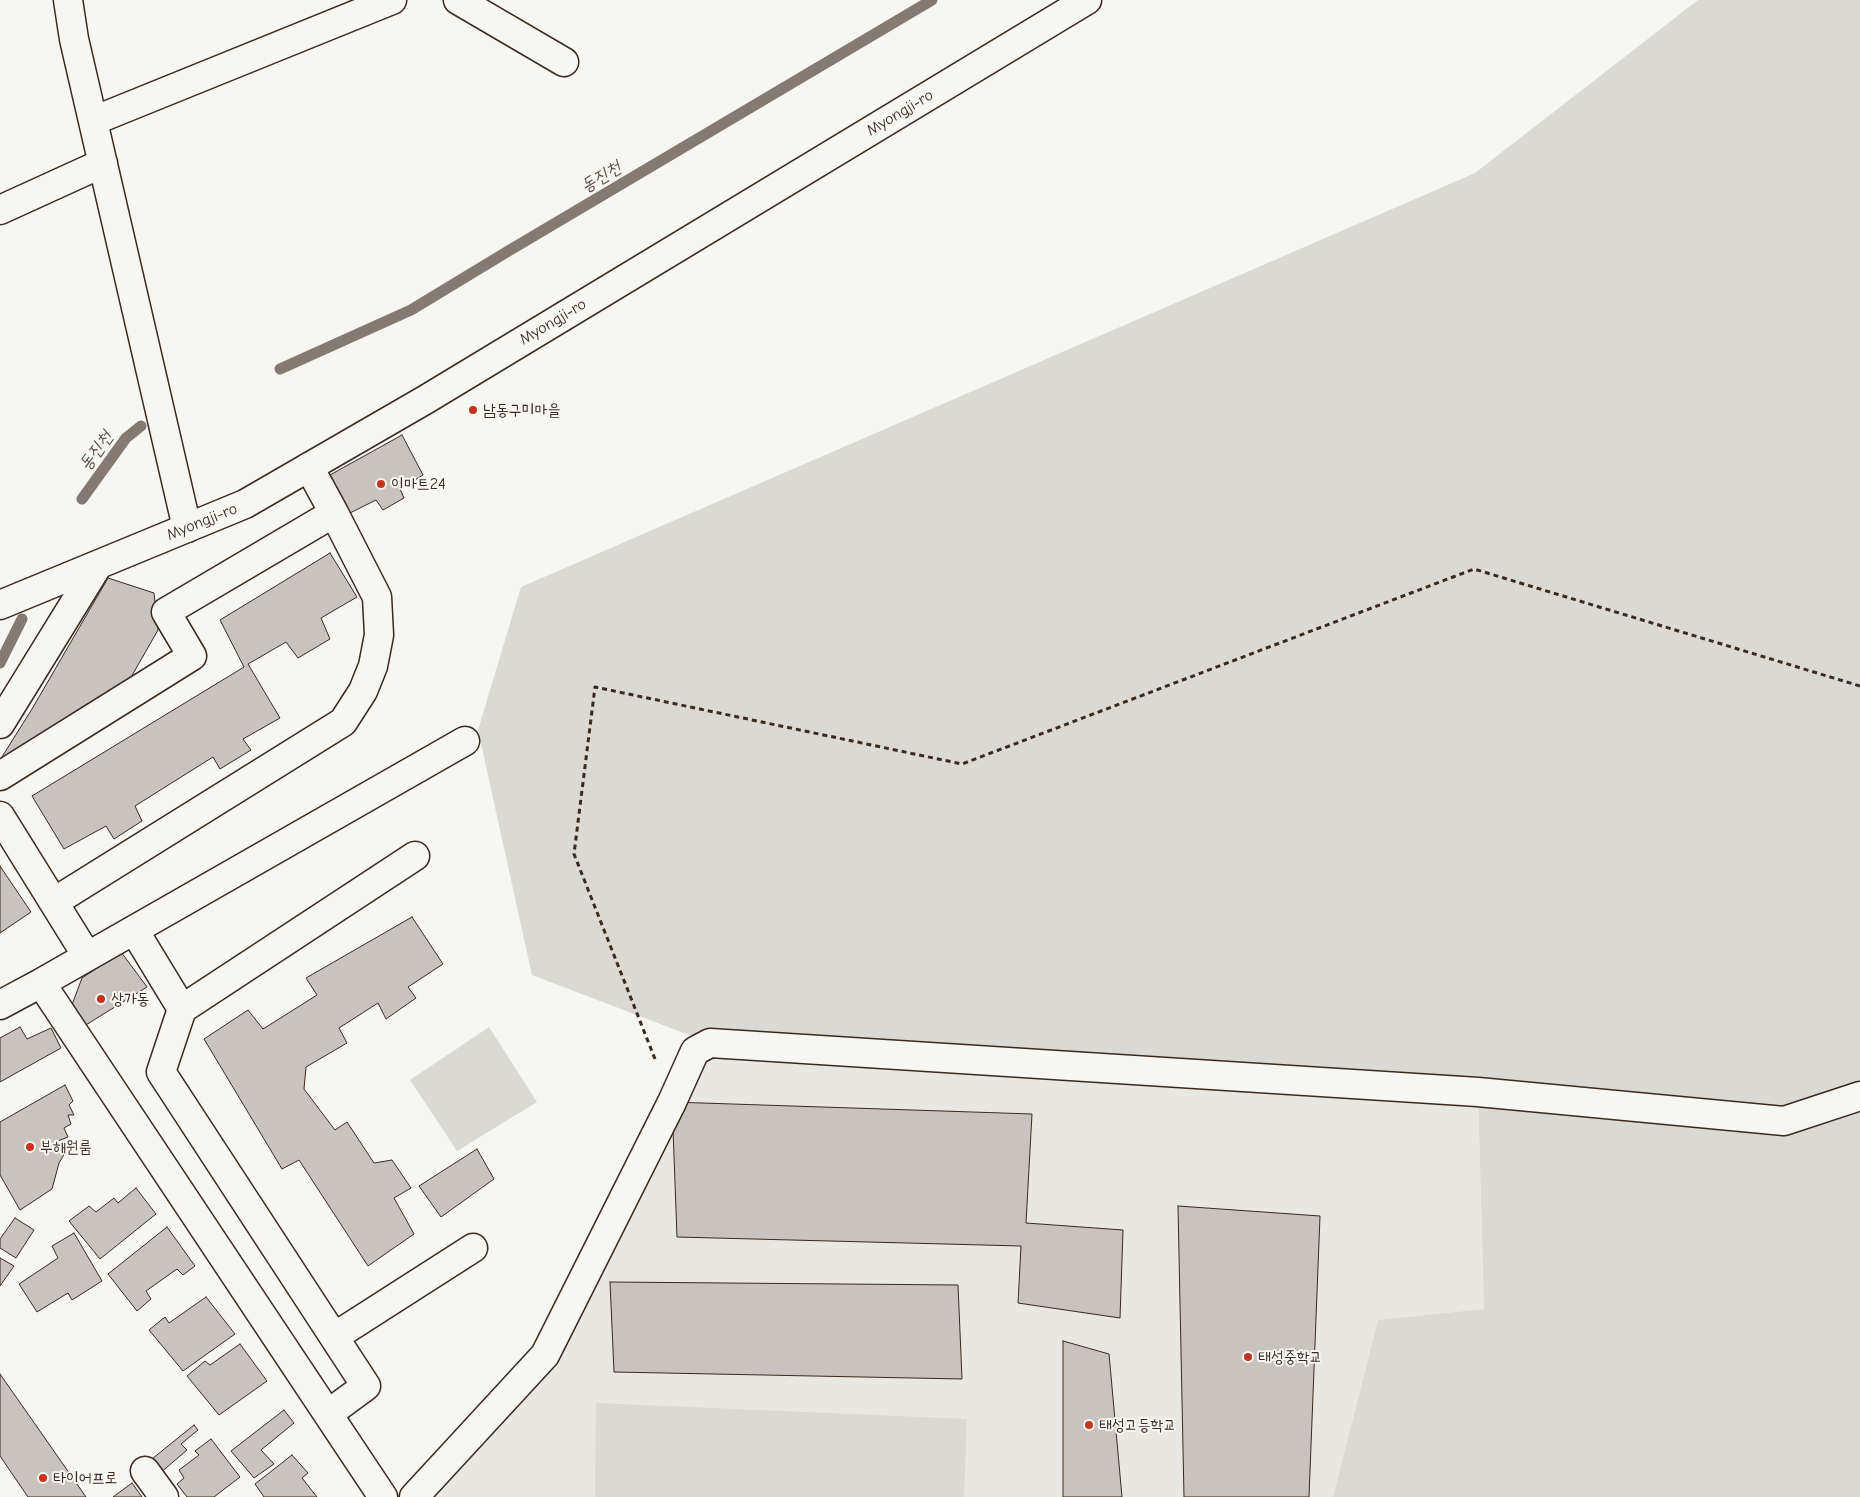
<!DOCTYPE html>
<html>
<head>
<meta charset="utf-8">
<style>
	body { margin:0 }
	canvas { display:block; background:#f6f6f2 }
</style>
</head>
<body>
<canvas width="1860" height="1497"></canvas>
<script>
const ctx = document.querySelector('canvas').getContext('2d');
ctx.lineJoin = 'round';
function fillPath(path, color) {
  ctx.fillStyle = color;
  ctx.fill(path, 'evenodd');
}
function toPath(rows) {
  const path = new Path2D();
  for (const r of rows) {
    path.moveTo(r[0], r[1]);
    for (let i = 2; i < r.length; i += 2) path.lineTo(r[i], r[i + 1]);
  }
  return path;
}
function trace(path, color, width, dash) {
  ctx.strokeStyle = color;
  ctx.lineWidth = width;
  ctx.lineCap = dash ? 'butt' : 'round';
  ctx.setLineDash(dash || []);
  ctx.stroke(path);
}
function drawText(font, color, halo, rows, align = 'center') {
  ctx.font = font + ' "Comic Neue","Poor Story",sans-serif';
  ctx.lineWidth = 4;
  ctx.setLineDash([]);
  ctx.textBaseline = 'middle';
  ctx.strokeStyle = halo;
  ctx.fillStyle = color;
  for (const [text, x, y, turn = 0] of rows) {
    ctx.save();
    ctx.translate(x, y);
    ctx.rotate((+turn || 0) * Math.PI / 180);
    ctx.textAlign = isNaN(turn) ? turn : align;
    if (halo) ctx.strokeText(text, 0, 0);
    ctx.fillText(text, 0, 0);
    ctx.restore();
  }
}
fillPath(toPath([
	[710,1043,1478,1092,1484,1309,1378,1320,1333,1497,414,1497,545,1355]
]), '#e8e7e2');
fillPath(toPath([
	[1698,0,1860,0,1860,1497,1333,1497,1378,1320,1484,1309,1478,1092,710,1043,532,975,478,730,521,587,1475,173],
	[489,1027,537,1102,457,1151,410,1080],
	[596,1403,967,1419,964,1497,595,1497]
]), '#dad9d3');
trace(toPath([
	[280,369,411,310,510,250,932,0],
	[82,499,126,438,141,426],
	[0,663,22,619]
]), '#857a71', 11);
const building = toPath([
	[402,435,423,475,400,489,404,498,383,510,376,500,350,513,330,475,402,435],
	[330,553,357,597,321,618,330,639,298,658,286,642,248,664,280,718,243,739,251,750,220,769,213,757,135,806,142,821,114,839,106,826,64,849,32,796,244,667,220,620,330,553],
	[108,578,154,593,158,630,126,686,0,760,32,709,108,578],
	[0,866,31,912,0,933,0,866],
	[412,917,443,964,408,987,416,998,386,1019,378,1003,339,1028,347,1043,306,1067,304,1089,335,1130,347,1122,374,1163,392,1160,411,1188,394,1198,414,1234,368,1266,299,1160,282,1169,204,1039,248,1010,263,1029,317,995,306,978,412,917],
	[121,952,147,987,81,1028,70,1010,82,978,121,952],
	[20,1027,27,1039,51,1028,61,1048,0,1082,0,1038,20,1027],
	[65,1085,73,1101,69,1105,74,1115,68,1115,71,1124,64,1128,68,1137,55,1142,65,1153,59,1163,52,1189,20,1210,0,1175,0,1122,65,1085],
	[672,1102,1032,1114,1026,1223,1123,1230,1120,1318,1018,1303,1021,1246,677,1237,672,1102],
	[477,1149,494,1179,441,1217,419,1186,477,1149],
	[136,1188,156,1214,100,1259,69,1221,89,1206,96,1212,114,1198,118,1203,136,1188],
	[1178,1206,1320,1216,1309,1497,1184,1497,1178,1206],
	[15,1218,34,1230,16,1258,0,1248,0,1239,15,1218],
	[167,1227,195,1266,183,1275,177,1269,146,1291,151,1299,137,1311,108,1274,167,1227],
	[74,1233,102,1281,72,1300,68,1293,37,1312,19,1284,58,1258,52,1246,74,1233],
	[0,1258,14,1266,0,1286,0,1258],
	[610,1282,958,1285,962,1379,614,1372,610,1282],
	[206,1297,235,1334,183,1371,149,1330,165,1317,169,1323,206,1297],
	[1063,1341,1109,1354,1122,1497,1063,1497,1063,1341],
	[240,1344,267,1381,219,1415,187,1376,205,1361,210,1365,240,1344],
	[0,1374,86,1497,28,1497,0,1456,0,1374],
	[284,1410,294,1423,261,1450,274,1464,254,1478,231,1451,284,1410],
	[194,1425,198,1430,181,1444,187,1450,159,1474,147,1463,194,1425],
	[211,1439,240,1477,214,1497,187,1497,177,1484,184,1478,179,1470,199,1455,195,1451,211,1439],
	[292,1455,308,1473,302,1478,317,1497,264,1497,255,1484,292,1455],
	[132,1483,142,1497,113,1497,132,1483]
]);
fillPath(building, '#c8c3be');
trace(building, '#3b2a1e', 1);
const minor = toPath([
	[68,0,74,39,187,528],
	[458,0,564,62],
	[93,121,392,0],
	[0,210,103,163],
	[0,724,98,565],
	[0,776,192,656,166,612,334,513,309,467],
	[0,816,87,956],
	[54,902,343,722,363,691,373,666,379,635,377,597,334,513],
	[134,930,182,1009],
	[41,983,465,741],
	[0,1005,41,983,383,1497],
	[334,1337,473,1248],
	[328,1414,366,1386,161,1072,182,1009,415,856],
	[145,1471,164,1497],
	[414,1497,545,1355,672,1102,695,1051,710,1043,1478,1092,1784,1121,1860,1096]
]);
const major = toPath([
	[0,605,245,504,425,400,1087,0]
]);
trace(minor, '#3b2a1e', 31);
trace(major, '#3b2a1e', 31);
trace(toPath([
	[655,1059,574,854,595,687,962,764,1474,569,1860,686]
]), '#3b2a1e', 3, [5, 4]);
trace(minor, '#f6f6f2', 28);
trace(major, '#f6f6f2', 28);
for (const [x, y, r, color] of [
	[473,410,5,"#c8321e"],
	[381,484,5,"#c8321e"],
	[101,999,5,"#c8321e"],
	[30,1147,5,"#c8321e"],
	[1248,1357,5,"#c8321e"],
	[1089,1425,5,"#c8321e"],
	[43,1478,5,"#c8321e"]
]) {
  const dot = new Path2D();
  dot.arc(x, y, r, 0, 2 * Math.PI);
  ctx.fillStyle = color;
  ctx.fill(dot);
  trace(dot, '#f6f6f2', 2);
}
drawText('16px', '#3b2a1e', '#f6f6f2', [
	["Myongji-ro",900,113,-31],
	["Myongji-ro",553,322,-31],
	["Myongji-ro",202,522,-22]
]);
drawText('16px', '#3b2a1e', '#f6f6f2', [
	["남동구미마을",483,410],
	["이마트24",391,484],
	["상가동",111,999],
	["부해원룸",40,1147],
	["태성중학교",1258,1357],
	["태성고등학교",1099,1425],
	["타이어프로",53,1478]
], 'left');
drawText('italic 18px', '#605248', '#f6f6f2', [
	["동진천",601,177,-31],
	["동진천",96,451,-54]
]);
</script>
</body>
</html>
